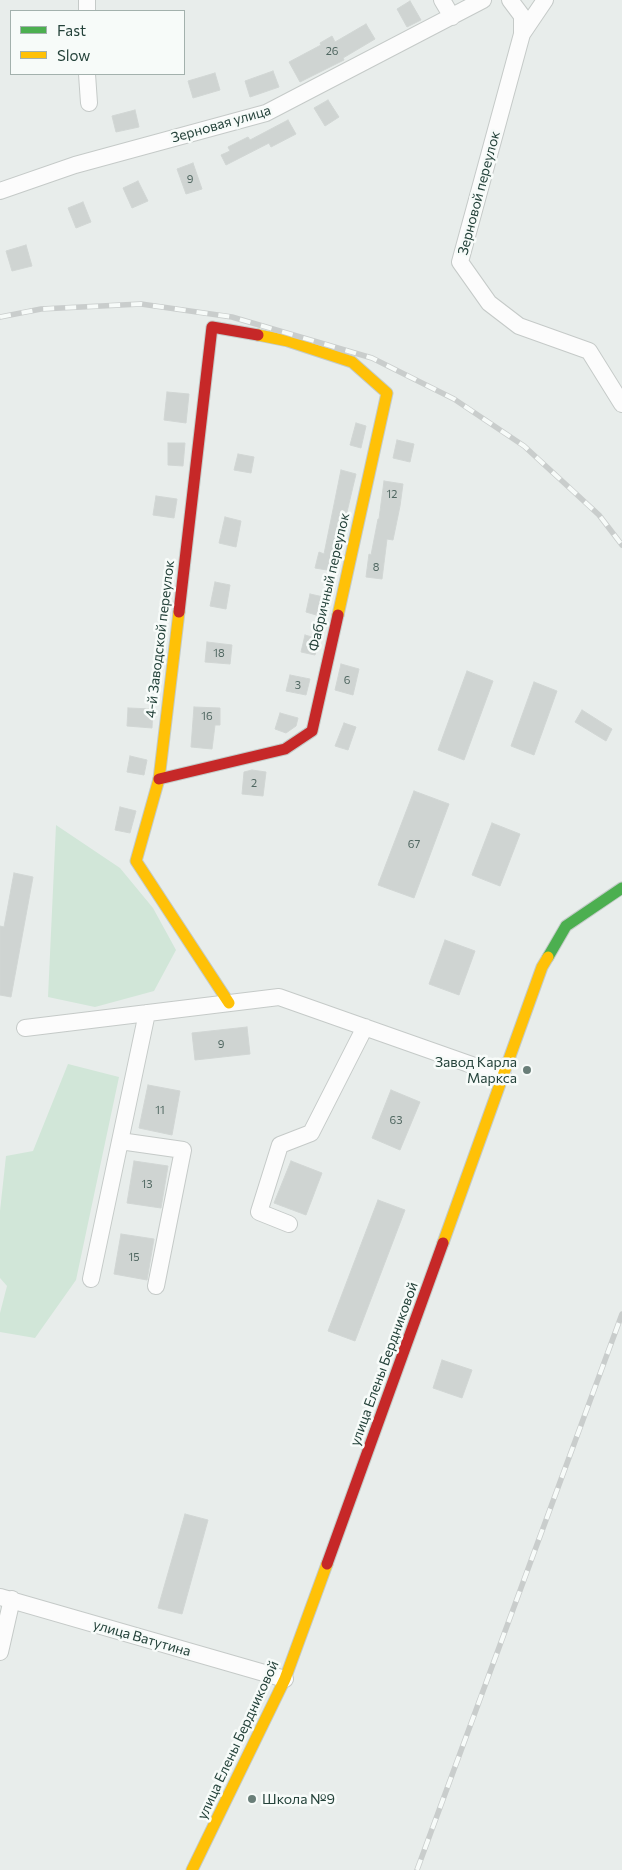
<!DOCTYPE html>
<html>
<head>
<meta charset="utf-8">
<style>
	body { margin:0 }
	#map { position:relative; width:622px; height:1870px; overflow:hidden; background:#e8edeb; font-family:Commissioner,sans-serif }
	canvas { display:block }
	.legend { position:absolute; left:10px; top:10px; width:175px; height:65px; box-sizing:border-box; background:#f7fbf9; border:1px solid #a3b1ad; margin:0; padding:6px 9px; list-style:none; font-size:15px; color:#24423a }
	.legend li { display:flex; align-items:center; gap:10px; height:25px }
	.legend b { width:25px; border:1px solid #a3b1ad }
</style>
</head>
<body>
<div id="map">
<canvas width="622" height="1870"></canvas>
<ul class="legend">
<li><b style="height:6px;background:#4caf50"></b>Fast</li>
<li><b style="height:6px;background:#ffc107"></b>Slow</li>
</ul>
</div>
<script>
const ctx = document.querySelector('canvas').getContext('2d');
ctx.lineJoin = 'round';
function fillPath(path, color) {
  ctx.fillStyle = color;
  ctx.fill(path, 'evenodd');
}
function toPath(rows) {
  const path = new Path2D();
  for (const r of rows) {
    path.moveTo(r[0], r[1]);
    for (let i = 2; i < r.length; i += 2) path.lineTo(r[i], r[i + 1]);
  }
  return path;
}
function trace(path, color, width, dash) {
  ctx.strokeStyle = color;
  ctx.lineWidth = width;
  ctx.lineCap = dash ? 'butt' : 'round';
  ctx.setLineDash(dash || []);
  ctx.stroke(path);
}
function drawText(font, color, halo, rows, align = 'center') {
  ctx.font = font + ' Commissioner,sans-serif';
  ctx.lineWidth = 5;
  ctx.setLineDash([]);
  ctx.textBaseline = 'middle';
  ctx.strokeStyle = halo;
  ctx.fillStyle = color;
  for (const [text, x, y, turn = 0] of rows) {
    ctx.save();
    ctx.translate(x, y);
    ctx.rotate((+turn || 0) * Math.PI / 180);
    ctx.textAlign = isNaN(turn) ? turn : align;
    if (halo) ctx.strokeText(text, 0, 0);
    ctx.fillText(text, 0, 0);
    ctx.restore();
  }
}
fillPath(toPath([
	[56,825,120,868,153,908,176,950,154,991,95,1007,48,997],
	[68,1064,119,1077,76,1280,35,1338,0,1332,0,1313,7,1286,0,1278,0,1211,6,1156,33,1151]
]), '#d1e6d8');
const building = toPath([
	[410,1,421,20,407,27,397,9,410,1],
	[366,24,375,39,343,58,344,60,300,82,289,62,321,45,320,43,332,36,335,42,366,24],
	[273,71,279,87,250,97,245,81,273,71],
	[215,73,220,90,193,98,188,81,215,73],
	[328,100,339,117,325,126,314,108,328,100],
	[135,110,139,127,116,132,112,116,135,110],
	[288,120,296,134,271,147,269,143,226,165,221,155,230,151,228,147,248,137,250,140,288,120],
	[193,163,202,189,186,194,177,169,193,163],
	[138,181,148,201,132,208,123,188,138,181],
	[83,202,91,222,76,228,68,208,83,202],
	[26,245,32,266,12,271,6,251,26,245],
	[167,392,189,394,186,423,164,420,167,392],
	[356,423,366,426,361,448,350,445,356,423],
	[397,440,414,444,410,462,393,458,397,440],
	[168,443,185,443,183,466,168,465,168,443],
	[238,454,254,457,251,473,234,470,238,454],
	[341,470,356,474,333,571,315,568,319,552,324,554,341,470],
	[384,481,403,484,400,506,393,540,387,539,382,579,366,577,369,554,371,555,378,519,379,519,384,481],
	[156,496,177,499,174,518,153,515,156,496],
	[225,517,241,521,236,547,219,543,225,517],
	[215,582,230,585,226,609,210,606,215,582],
	[310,594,328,598,323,617,306,612,310,594],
	[305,635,319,639,315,655,301,652,305,635],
	[207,642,232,645,230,664,205,662,207,642],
	[341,664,359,669,353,695,335,690,341,664],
	[467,671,493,681,464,760,438,750,467,671],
	[290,675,310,679,306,695,286,691,290,675],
	[534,682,557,691,534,755,511,746,534,682],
	[194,707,220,708,220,725,215,725,212,749,191,747,194,707],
	[128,708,153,709,152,728,127,726,128,708],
	[582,710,612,729,606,741,575,722,582,710],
	[280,713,298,718,296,726,286,733,275,729,280,713],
	[344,723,356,727,348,750,335,746,344,723],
	[130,756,147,760,144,775,127,772,130,756],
	[252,770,266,772,263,796,242,794,244,772,252,770],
	[414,791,449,804,414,898,378,885,414,791],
	[120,807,136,811,130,833,115,830,120,807],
	[492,823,520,834,500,886,472,875,492,823],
	[14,873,33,877,11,997,0,995,0,926,4,927,14,873],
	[445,940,475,951,459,995,429,984,445,940],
	[247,1027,250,1054,195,1060,192,1033,247,1027],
	[148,1085,180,1091,172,1135,139,1128,148,1085],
	[391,1090,420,1102,400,1150,372,1138,391,1090],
	[134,1161,168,1166,161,1208,127,1203,134,1161],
	[291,1161,322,1173,306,1215,274,1203,291,1161],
	[378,1200,405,1210,355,1341,328,1331,378,1200],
	[121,1234,154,1239,147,1280,114,1274,121,1234],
	[442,1360,472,1370,462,1398,433,1388,442,1360],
	[185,1514,208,1520,182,1614,158,1608,185,1514]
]);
fillPath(building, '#cfd4d2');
trace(building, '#d1d6d4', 1);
const street = toPath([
	[442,0,452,17],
	[510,0,522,16,522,34],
	[545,0,522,34,460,262,489,303,519,326,589,351,622,404],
	[87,11,87,0],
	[87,74,89,103],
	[0,191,75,165,266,113,483,0],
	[25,1028,279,997,503,1076],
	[120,1141,183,1150,156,1286],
	[289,1224,259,1212,280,1145,311,1133,365,1027],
	[91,1279,147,1013],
	[0,1597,285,1679],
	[0,1652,12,1599]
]);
const fast = toPath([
	[548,957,566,926,622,888]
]);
const slow = toPath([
	[258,335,288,341,352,362,387,393,338,615],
	[179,612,159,779,136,861,229,1003],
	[443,1243,542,967,548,957],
	[192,1870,285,1679,327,1564]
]);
const jam = toPath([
	[179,612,212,327,258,335],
	[159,779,285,749,312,731,338,615],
	[327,1564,443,1243]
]);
trace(street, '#c5cac8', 18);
trace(fast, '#c3cbc8', 13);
trace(slow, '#c3cbc8', 13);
trace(jam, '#c3cbc8', 13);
trace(street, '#fcfcfc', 16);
trace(fast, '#4caf50', 11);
trace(slow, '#ffc107', 11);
trace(jam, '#c62828', 11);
const rail = toPath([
	[0,317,41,309,141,304,232,317,372,358,454,399,524,446,599,515,622,545],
	[417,1870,622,1314]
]);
trace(rail, '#c9cdcc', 5.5);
trace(rail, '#f7fbf9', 4, [11]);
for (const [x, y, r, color] of [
	[527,1070,5,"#697e78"],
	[252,1799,5,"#697e78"]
]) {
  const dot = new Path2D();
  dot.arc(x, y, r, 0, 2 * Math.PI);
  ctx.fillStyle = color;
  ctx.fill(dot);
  trace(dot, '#f7fbf9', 2);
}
drawText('11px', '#506761', null, [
	["26",332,51],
	["9",190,179],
	["12",392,494],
	["8",376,567],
	["18",219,653],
	["6",347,680],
	["3",298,685],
	["16",207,716],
	["2",254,783],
	["67",414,844],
	["9",221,1044],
	["11",160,1110],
	["63",396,1120],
	["13",147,1184],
	["15",134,1257]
]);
drawText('14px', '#24423a', '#f7fbf9', [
	["Зерновая улица",221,124,-16],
	["Зерновой переулок",479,193,-75],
	["Фабричный переулок",329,582,-77],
	["4-й Заводской переулок",160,639,-83],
	["улица Елены Бердниковой",384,1364,-70],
	["улица Ватутина",142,1638,16],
	["улица Елены Бердниковой",238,1740,-65]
]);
drawText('14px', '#24423a', '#f7fbf9', [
	["Завод Карла",517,1062],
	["Маркса",517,1078],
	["Школа №9",262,1799,"left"]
], 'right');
</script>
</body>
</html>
